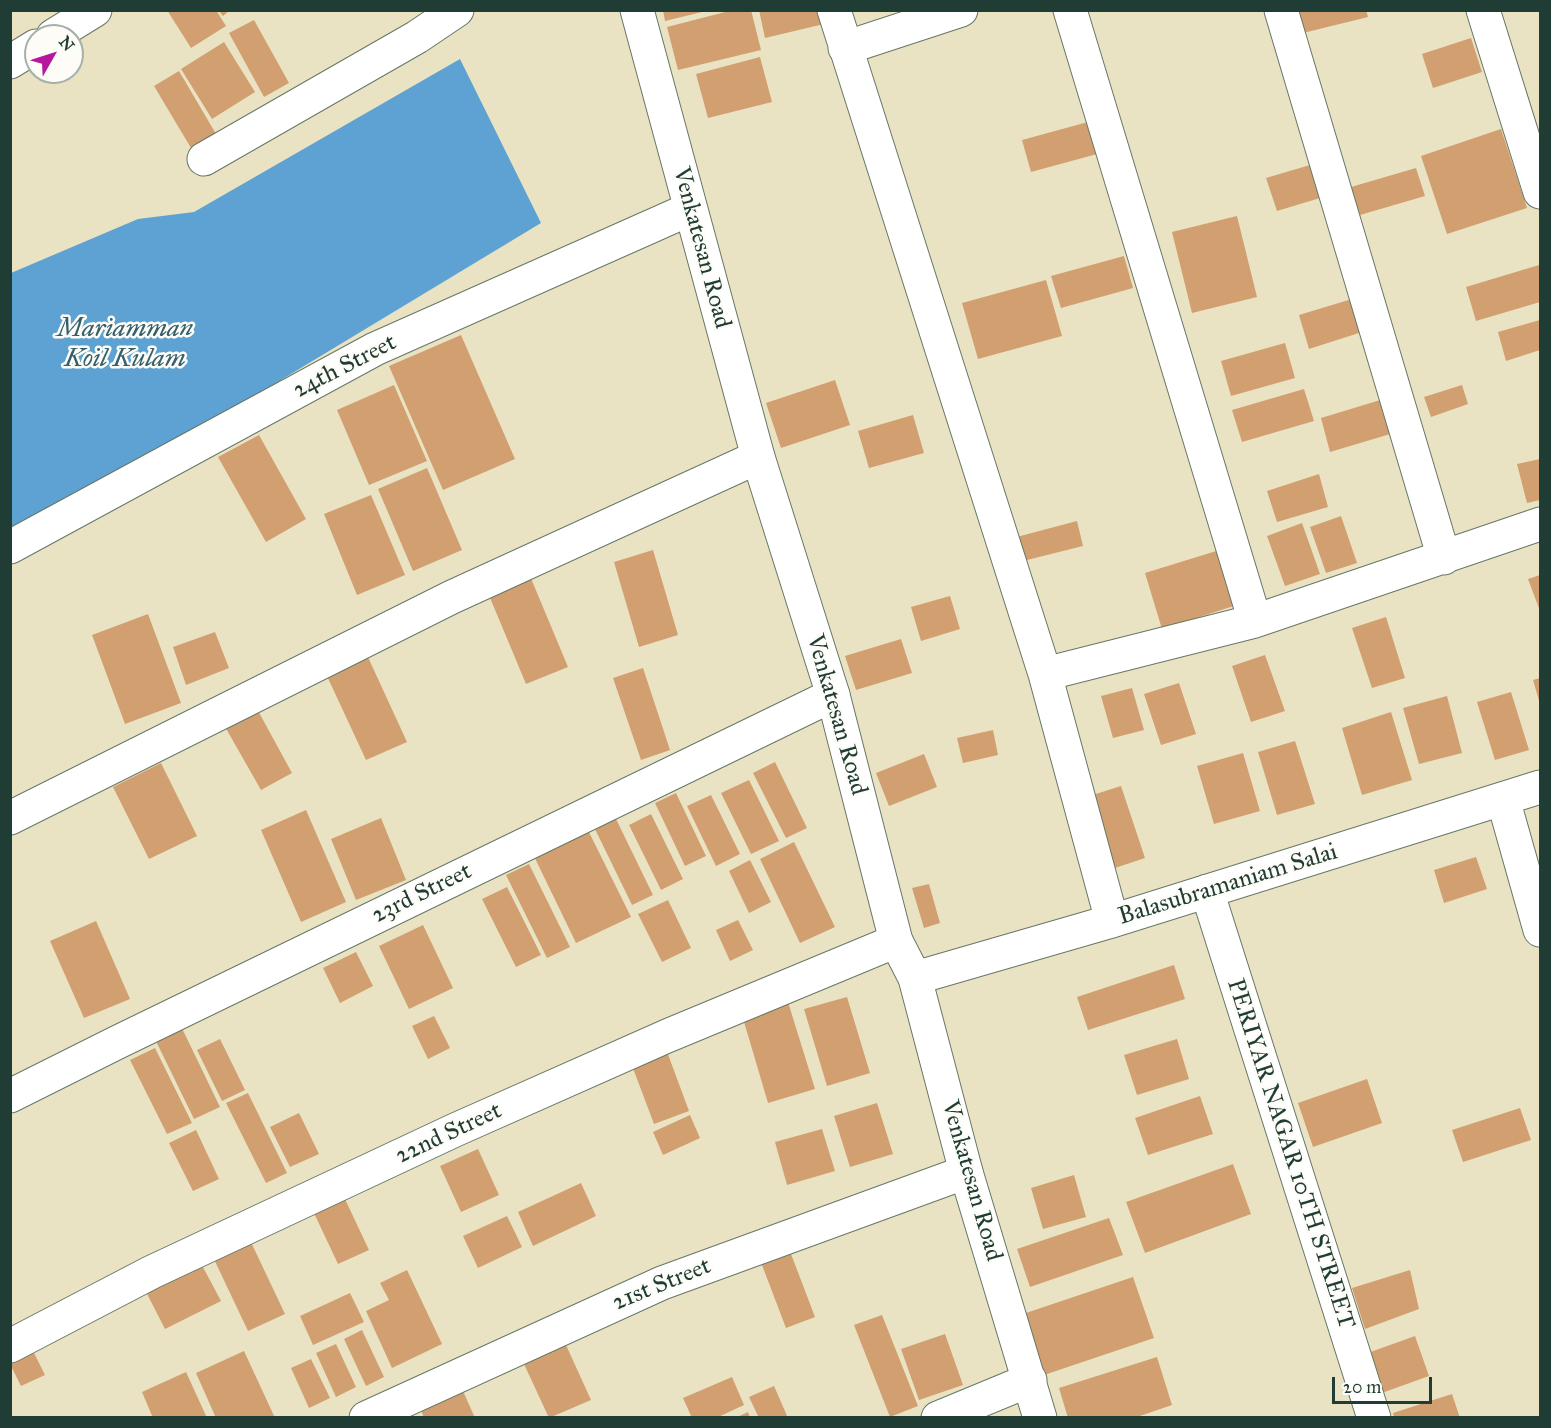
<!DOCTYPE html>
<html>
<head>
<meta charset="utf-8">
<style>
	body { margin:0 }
	#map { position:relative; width:1551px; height:1428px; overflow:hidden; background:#eae3c3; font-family:"IM FELL Great Primer",serif }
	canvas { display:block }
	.frame { position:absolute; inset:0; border:12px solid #1f3d34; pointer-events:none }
	.north { position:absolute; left:24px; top:24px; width:60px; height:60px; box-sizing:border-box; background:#fdfcf7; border:2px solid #a4b0a9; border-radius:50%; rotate:51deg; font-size:16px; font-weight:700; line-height:24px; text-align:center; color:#1f3d34 }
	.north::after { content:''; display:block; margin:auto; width:21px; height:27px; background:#b5179e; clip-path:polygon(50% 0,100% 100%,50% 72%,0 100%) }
	.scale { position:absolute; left:1332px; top:1377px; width:100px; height:27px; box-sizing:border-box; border:3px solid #1f3d34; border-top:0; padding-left:8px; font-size:18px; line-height:21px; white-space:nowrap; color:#1f3d34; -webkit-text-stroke:4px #fdfcf7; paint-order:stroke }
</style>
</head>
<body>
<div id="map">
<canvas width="1551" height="1428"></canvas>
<div class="frame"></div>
<div class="north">N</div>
<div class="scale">20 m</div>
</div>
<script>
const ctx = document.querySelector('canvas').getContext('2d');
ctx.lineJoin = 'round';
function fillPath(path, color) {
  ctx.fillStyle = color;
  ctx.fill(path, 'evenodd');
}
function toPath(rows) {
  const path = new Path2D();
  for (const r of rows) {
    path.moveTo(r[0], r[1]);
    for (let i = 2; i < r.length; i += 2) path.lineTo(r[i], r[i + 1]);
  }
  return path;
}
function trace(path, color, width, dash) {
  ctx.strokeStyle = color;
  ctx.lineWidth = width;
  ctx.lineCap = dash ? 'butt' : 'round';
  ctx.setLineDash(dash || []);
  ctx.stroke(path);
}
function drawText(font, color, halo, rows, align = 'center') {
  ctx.font = font + ' "IM FELL Great Primer",serif';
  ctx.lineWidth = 5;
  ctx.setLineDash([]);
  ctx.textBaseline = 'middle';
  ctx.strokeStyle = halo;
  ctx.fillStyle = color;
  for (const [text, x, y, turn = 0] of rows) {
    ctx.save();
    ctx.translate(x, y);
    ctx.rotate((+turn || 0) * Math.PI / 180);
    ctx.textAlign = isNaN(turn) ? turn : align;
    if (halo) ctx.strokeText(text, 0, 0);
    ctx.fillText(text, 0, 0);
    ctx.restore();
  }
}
fillPath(toPath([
	[460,59,541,223,11,543,11,273,138,219,194,212]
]), '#5da2d2');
fillPath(toPath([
	[167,10,216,10,226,26,191,48],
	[218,10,230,10,223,16],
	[663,10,706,10,706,11,665,21],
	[733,10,751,10,761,50,678,70,667,27],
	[759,10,821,10,824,24,765,38],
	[1294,10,1366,10,1368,17,1299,34],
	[254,20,289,83,264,97,229,33],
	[1471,38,1482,72,1433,88,1422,54],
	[224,42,255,92,212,119,181,69],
	[760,57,772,102,708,118,696,74],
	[179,71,219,139,194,153,154,86],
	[1099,119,1108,151,1031,172,1022,140],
	[1501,129,1527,208,1447,234,1421,156],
	[1310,165,1320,198,1277,211,1266,178],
	[1416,168,1425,196,1360,215,1351,187],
	[1237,216,1257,297,1192,313,1172,232],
	[1124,256,1133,288,1061,308,1051,276],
	[1539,265,1540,302,1476,321,1466,287],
	[1046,280,1062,336,978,359,962,303],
	[1352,299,1362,332,1309,349,1299,315],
	[1540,320,1540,350,1506,361,1498,332],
	[461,335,515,459,443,490,389,366],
	[1285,343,1295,378,1231,396,1221,361],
	[835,380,850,425,781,448,766,403],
	[394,385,427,461,369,485,337,410],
	[1462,385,1468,404,1431,417,1424,397],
	[1304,389,1314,421,1242,442,1232,410],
	[1387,398,1397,432,1330,452,1321,418],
	[913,415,924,453,869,468,858,431],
	[259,435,306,519,266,542,218,457],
	[1540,459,1540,500,1527,503,1517,464],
	[427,468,462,550,413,571,378,489],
	[1319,474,1328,507,1277,522,1267,491],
	[371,495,405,575,357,595,324,514],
	[1341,516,1357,563,1326,573,1310,527],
	[1077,521,1083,546,1015,563,1009,539],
	[1302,523,1320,574,1285,586,1267,536],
	[1226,548,1243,603,1162,629,1145,573],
	[653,550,678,635,639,647,614,562],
	[1540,575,1540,611,1528,579],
	[530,576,568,667,526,684,488,593],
	[950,596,960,629,921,641,911,607],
	[148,614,181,703,125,724,92,635],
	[1386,617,1405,678,1372,688,1352,628],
	[215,632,229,668,186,685,173,647],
	[901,639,912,673,856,690,845,656],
	[367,655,407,742,366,760,326,674],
	[1265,655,1285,711,1251,722,1232,666],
	[643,668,670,750,641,760,613,678],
	[1540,678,1540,704,1533,680],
	[1179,683,1196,734,1161,745,1144,694],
	[1132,688,1144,730,1113,738,1101,696],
	[1511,692,1529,750,1495,760,1477,702],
	[1447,696,1462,753,1419,764,1403,708],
	[256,707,292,773,261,790,224,725],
	[1391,712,1412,780,1362,795,1342,728],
	[993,730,998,755,963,763,957,738],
	[1295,741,1315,804,1277,815,1258,752],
	[1243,753,1260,811,1214,824,1197,766],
	[924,754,937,787,889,806,876,773],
	[775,762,807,828,786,838,753,773],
	[161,763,197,836,149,859,113,787],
	[749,780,779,841,751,854,721,793],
	[1121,786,1145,858,1103,872,1080,799],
	[676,793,706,856,685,866,655,803],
	[711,795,740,854,716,866,687,806],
	[306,810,346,902,301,922,261,830],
	[651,814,683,879,661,890,629,825],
	[381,818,406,880,356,900,331,839],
	[616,819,653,895,632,905,595,829],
	[584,822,631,917,576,943,530,848],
	[794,842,835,927,800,943,760,859],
	[1476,857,1487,889,1444,903,1434,870],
	[750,860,771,902,749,913,729,871],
	[529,864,570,947,547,958,506,875],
	[929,884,940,923,924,928,912,888],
	[507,887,541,955,516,967,482,899],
	[668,900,691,948,662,962,638,914],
	[738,920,753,950,730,961,716,930],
	[96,921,130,999,84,1018,50,941],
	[423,925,453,988,409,1009,379,946],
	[356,952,373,986,340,1003,323,968],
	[1174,965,1185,999,1088,1030,1077,997],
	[847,997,870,1073,827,1086,804,1009],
	[788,1002,815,1089,768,1103,742,1015],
	[434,1016,450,1048,428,1059,412,1026],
	[179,1022,220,1107,194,1119,153,1035],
	[220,1039,245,1090,222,1101,197,1050],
	[1177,1039,1189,1079,1137,1095,1124,1055],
	[155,1048,192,1123,167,1134,130,1060],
	[666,1049,689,1111,654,1124,631,1063],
	[1367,1079,1382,1123,1313,1147,1298,1103],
	[248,1093,287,1173,266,1183,226,1103],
	[1200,1096,1213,1134,1148,1155,1135,1118],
	[877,1103,893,1154,850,1167,834,1116],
	[1520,1108,1531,1140,1463,1162,1452,1130],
	[299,1113,319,1154,290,1167,270,1127],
	[690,1115,700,1138,663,1155,653,1132],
	[822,1129,835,1171,787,1185,775,1142],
	[196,1130,219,1179,193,1191,169,1143],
	[478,1149,499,1195,461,1212,440,1166],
	[1233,1164,1251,1214,1145,1253,1126,1202],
	[1074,1175,1086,1217,1043,1229,1031,1188],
	[581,1183,596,1216,533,1246,518,1212],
	[344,1197,369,1250,338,1264,313,1211],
	[507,1216,522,1247,478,1268,463,1236],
	[1109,1218,1123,1255,1030,1287,1017,1249],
	[249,1238,285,1314,248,1331,212,1255],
	[196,1254,221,1301,165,1329,141,1282],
	[791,1254,815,1317,786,1328,762,1265],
	[407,1270,442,1344,392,1368,366,1311,389,1300,380,1283],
	[1410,1270,1419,1309,1365,1329,1352,1288],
	[1133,1277,1154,1338,1041,1376,1020,1315],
	[350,1293,364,1322,313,1345,300,1316],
	[882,1315,918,1406,890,1417,854,1325],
	[362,1330,384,1377,366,1386,344,1339],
	[945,1334,963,1385,919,1400,901,1349],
	[1415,1336,1429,1376,1379,1394,1365,1354],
	[29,1343,45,1375,21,1386,10,1364,10,1351],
	[336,1344,356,1387,336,1397,316,1353],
	[566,1345,591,1400,549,1418,524,1364],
	[244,1351,275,1418,216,1418,196,1373],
	[1157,1357,1172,1405,1134,1418,1068,1418,1059,1388],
	[311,1359,330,1398,309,1408,291,1368],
	[186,1372,207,1418,153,1418,142,1392],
	[732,1377,744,1405,716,1418,692,1418,683,1398],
	[774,1386,788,1418,759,1418,749,1397],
	[463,1391,475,1418,424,1418,421,1410],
	[1452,1394,1460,1418,1394,1418,1393,1413],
	[748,1412,750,1418,735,1418]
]), '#d19f70');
const street = toPath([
	[834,10,1045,674,1112,921],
	[1070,10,1255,621],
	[1281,10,1444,558],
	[1483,10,1540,192],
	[53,36,95,10],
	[845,48,961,10],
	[10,62,36,46],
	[204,159,417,37,457,10],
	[10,547,375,349,690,209],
	[1045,674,1255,621,1540,524],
	[1503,799,1540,930],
	[10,818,452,597,758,457],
	[1207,891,1374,1418],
	[915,978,1112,921,1540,787],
	[10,1096,116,1043,833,695],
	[10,1346,152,1272,455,1130,667,1036,896,941],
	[366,1418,662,1283,966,1172],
	[938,1418,1030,1380]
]);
const secondary = toPath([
	[637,10,758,457,833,695,896,941,915,978,966,1172,1040,1418]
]);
trace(street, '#676', 35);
trace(secondary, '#676', 35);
trace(street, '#fff', 33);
trace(secondary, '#fff', 33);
drawText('24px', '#1f3d34', '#fdfcf7', [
	["Venkatesan Road",701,248,75],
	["24th Street",345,367,-27],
	["Venkatesan Road",836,715,74],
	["Balasubramaniam Salai",1228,885,-17],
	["23rd Street",422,894,-26],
	["22nd Street",449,1134,-25],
	["PERIYAR NAGAR 10TH STREET",1290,1154,72],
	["Venkatesan Road",971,1181,74],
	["21st Street",662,1285,-22]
]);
drawText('italic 26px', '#35606b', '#fdfcf7', [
	["Mariamman",125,330],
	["Koil Kulam",125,360]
]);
</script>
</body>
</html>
